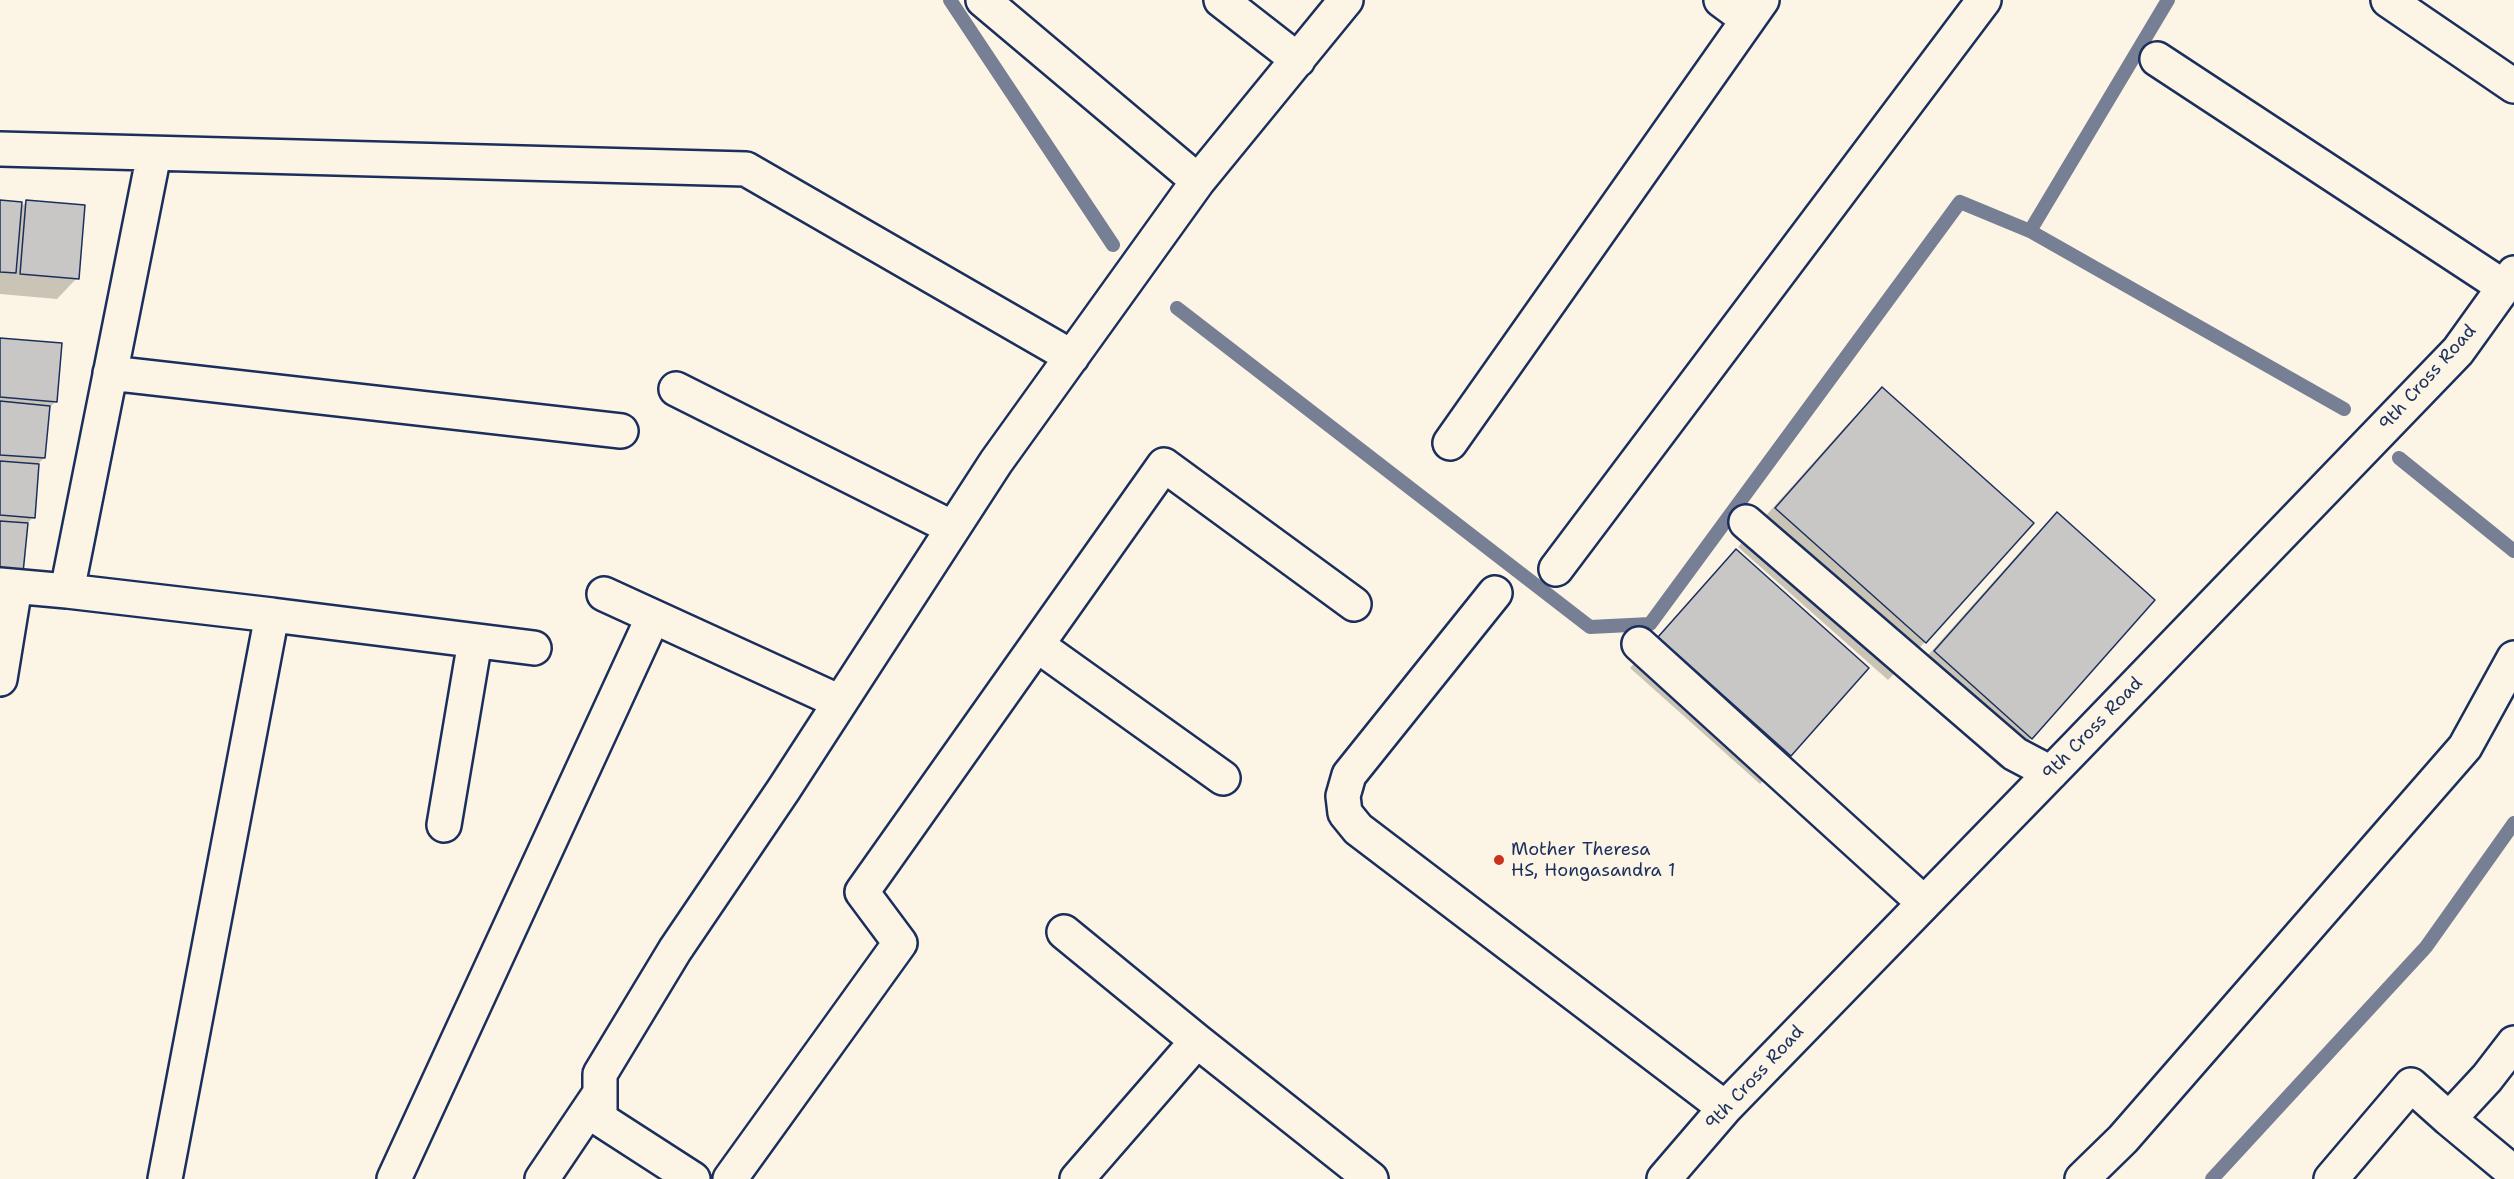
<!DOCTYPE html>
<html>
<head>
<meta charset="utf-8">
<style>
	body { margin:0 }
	canvas { display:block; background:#fcf5e5 }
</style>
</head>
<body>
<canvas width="2514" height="1179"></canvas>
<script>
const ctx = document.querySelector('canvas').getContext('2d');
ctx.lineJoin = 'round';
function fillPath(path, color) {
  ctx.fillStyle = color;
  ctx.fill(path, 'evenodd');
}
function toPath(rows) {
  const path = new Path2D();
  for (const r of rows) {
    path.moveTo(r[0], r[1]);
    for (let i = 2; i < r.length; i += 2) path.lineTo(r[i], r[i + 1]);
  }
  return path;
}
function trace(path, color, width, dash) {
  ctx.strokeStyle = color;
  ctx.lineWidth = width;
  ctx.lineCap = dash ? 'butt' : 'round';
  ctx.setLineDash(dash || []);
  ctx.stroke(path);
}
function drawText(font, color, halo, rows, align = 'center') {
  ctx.font = font + ' "Shantell Sans",sans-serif';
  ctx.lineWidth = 4.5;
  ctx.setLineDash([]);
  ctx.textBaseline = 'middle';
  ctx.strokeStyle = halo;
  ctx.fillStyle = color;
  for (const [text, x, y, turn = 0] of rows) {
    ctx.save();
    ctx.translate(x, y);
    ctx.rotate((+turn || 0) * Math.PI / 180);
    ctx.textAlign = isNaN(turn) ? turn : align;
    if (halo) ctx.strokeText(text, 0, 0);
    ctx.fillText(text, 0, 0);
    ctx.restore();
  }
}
fillPath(toPath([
	[27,201,77,278,57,299,0,294,0,202,20,208],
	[0,339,55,402,48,409,44,458,38,464,33,517,27,524,0,593],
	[1882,389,1925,642,1888,680,1738,547,1845,427],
	[2057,514,2153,600,2031,738,2001,768,1905,681,2027,544],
	[1736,551,1790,755,1760,784,1630,668,1707,581]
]), '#0003');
trace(toPath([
	[950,0,1113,245],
	[2030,231,2168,0],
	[1177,308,1590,627,1650,624,1960,202,2030,231,2344,409],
	[2399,458,2514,551],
	[2212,1179,2426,947,2514,823]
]), '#767f94', 14);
const building = toPath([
	[0,200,22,202,16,273,0,272,0,200],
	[26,200,85,205,79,279,20,274,26,200],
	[0,338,62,343,57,402,0,397,0,338],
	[1882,387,2034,523,1926,643,1775,508,1882,387],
	[0,401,50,406,45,458,0,455,0,401],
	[0,461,39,464,35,518,0,515,0,461],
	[2057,512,2155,600,2032,739,1934,651,2057,512],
	[0,521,28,523,23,573,0,571,0,521],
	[1736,549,1869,668,1791,756,1658,637,1736,549]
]);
fillPath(building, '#c8c7c6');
trace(building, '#1b2f5e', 1.5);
const minor = toPath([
	[983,0,1198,181],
	[1221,0,1298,60],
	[1721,0,1748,20],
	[2388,0,2514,86],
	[2157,59,2504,287],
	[0,149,746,169,1072,357],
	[110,373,621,431],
	[676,389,953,528],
	[1450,443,1762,0],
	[1746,522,2015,754,2051,773],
	[1556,569,1984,0],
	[0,585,67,591,154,154],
	[67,591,272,615,165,1179],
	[1495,593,1349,775,1343,796,1345,813,1358,829,1725,1108],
	[604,594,840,702],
	[272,615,534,648],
	[1639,644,1923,902],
	[1037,645,1223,778],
	[0,679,15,587],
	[444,825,475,641],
	[1064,932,1197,1041,1371,1179],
	[2449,1119,2514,1173],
	[394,1179,653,617],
	[542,1179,600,1093],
	[693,1179,600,1119,600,1074,675,950,784,789,996,462,1198,181,1346,0],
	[730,1179,900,943,862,892,1164,465,1354,604],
	[1077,1179,1197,1041],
	[1664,1179,1725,1108,2077,746,2458,351,2514,273],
	[2082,1179,2123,1139,2465,747,2514,658],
	[2331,1179,2411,1085,2449,1119,2487,1078,2514,1043]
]);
trace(minor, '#1b2f5e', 38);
trace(minor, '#fcf5e5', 33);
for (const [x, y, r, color] of [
	[1499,860,6,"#c8321e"]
]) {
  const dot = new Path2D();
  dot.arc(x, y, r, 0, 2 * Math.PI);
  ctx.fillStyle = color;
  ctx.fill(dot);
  trace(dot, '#fcf5e5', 2);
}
drawText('18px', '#1b2f5e', '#fcf5e5', [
	["9th Cross Road",2428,378,-48],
	["9th Cross Road",2093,729,-46],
	["9th Cross Road",1755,1078,-47]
]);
drawText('18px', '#1b2f5e', '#fcf5e5', [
	["Mother Theresa",1511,850],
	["HS, Hongasandra 1",1511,871]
], 'left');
</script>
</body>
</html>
